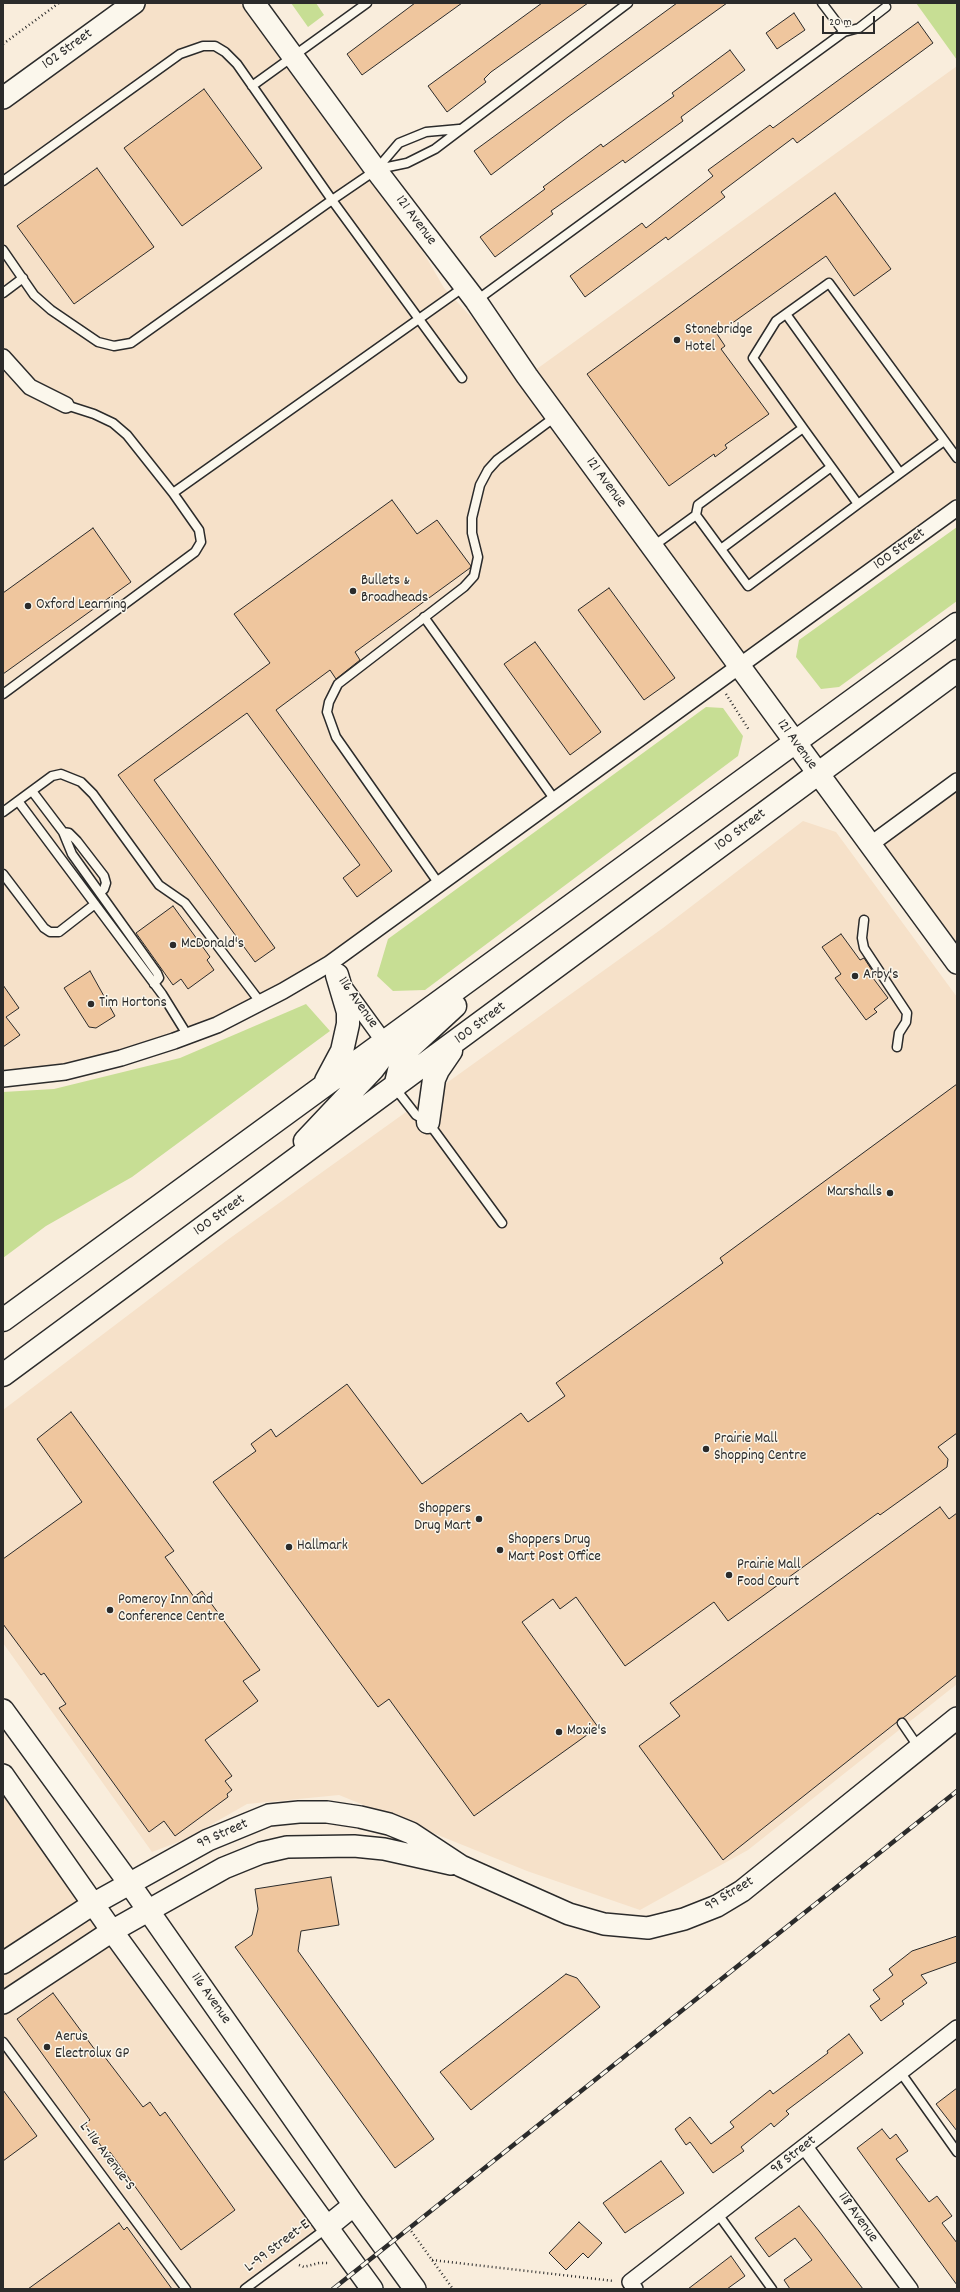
<!DOCTYPE html>
<html>
<head>
<meta charset="utf-8">
<style>
	body { margin:0 }
	#map { position:relative; width:960px; height:2292px; overflow:hidden; background:#f9eddc; font-family:Dekko,sans-serif }
	canvas { display:block }
	.frame { position:absolute; inset:0; border:4px solid #2b2b2b; pointer-events:none }
	.scale { position:absolute; left:822px; top:16px; width:53px; height:18px; box-sizing:border-box; border:2px solid #2b2b2b; border-top:0; padding-left:5px; font-size:12px; line-height:14px; white-space:nowrap; color:#2b2b2b; -webkit-text-stroke:3px #fbf7ec; paint-order:stroke }
</style>
</head>
<body>
<div id="map">
<canvas width="960" height="2292"></canvas>
<div class="frame"></div>
<div class="scale">20 m</div>
</div>
<script>
const ctx = document.querySelector('canvas').getContext('2d');
ctx.lineJoin = 'round';
function fillPath(path, color) {
  ctx.fillStyle = color;
  ctx.fill(path, 'evenodd');
}
function toPath(rows) {
  const path = new Path2D();
  for (const r of rows) {
    path.moveTo(r[0], r[1]);
    for (let i = 2; i < r.length; i += 2) path.lineTo(r[i], r[i + 1]);
  }
  return path;
}
function trace(path, color, width, dash) {
  ctx.strokeStyle = color;
  ctx.lineWidth = width;
  ctx.lineCap = dash ? 'butt' : 'round';
  ctx.setLineDash(dash || []);
  ctx.stroke(path);
}
function drawText(font, color, halo, rows, align = 'center') {
  ctx.font = font + ' Dekko,sans-serif';
  ctx.lineWidth = 3;
  ctx.setLineDash([]);
  ctx.textBaseline = 'middle';
  ctx.strokeStyle = halo;
  ctx.fillStyle = color;
  for (const [text, x, y, turn = 0] of rows) {
    ctx.save();
    ctx.translate(x, y);
    ctx.rotate((+turn || 0) * Math.PI / 180);
    ctx.textAlign = isNaN(turn) ? turn : align;
    if (halo) ctx.strokeText(text, 0, 0);
    ctx.fillText(text, 0, 0);
    ctx.restore();
  }
}
fillPath(toPath([
	[134,3,254,3,376,170,444,288,527,376,957,66,957,508,329,964,174,1041,3,1078,3,98],
	[957,781,957,963,871,844],
	[803,821,836,832,957,997,957,1684,748,1850,640,1910,527,1871,339,1795,247,1804,186,1839,152,1852,3,1643,3,1410,226,1241,663,928],
	[3,1775,327,2227,254,2289,3,2289]
]), '#f6e1c9');
fillPath(toPath([
	[291,3,316,3,324,15,308,27],
	[916,3,957,3,957,60],
	[957,527,957,601,839,687,821,689,796,657,799,640],
	[706,707,723,708,743,736,738,756,425,990,393,991,377,976,388,939],
	[306,1004,330,1031,132,1177,46,1226,3,1258,3,1092,54,1089,180,1058]
]), '#c7de94');
const building = toPath([
	[415,3,462,3,362,75,347,54,415,3],
	[542,3,588,3,491,72,484,79,486,82,447,112,428,86,542,3],
	[677,3,727,3,568,117,491,175,474,151,677,3],
	[794,13,805,30,777,49,766,33,794,13],
	[918,22,933,43,797,143,793,138,721,192,725,197,668,240,666,237,585,297,570,276,642,223,646,228,713,176,708,170,770,125,773,128,918,22],
	[730,50,745,70,681,117,683,121,625,163,623,160,551,211,553,214,495,257,480,237,545,189,543,187,601,144,603,147,674,96,672,93,730,50],
	[204,89,262,168,182,226,124,148,204,89],
	[97,168,154,247,74,304,17,226,97,168],
	[835,193,891,269,854,296,826,256,717,334,725,346,721,349,769,414,725,445,727,448,715,457,714,454,669,486,587,374,835,193],
	[392,500,417,534,437,520,471,566,470,568,355,652,360,660,336,679,330,670,276,710,392,871,357,897,343,878,360,865,247,713,154,780,275,948,255,962,118,775,270,663,234,614,392,500],
	[93,528,131,582,3,674,3,593,93,528],
	[609,588,675,678,644,700,578,610,609,588],
	[535,642,601,732,570,755,504,664,535,642],
	[173,906,210,957,207,960,214,970,188,989,181,979,173,985,136,933,173,906],
	[841,934,860,960,864,958,873,972,870,974,888,998,874,1009,877,1012,866,1020,835,978,841,974,822,947,841,934],
	[90,971,115,1016,96,1028,89,1027,64,988,90,971],
	[3,985,19,1008,6,1017,20,1035,3,1047,3,985],
	[957,1084,957,1433,938,1447,948,1459,947,1467,880,1515,878,1513,728,1621,714,1602,625,1666,576,1597,560,1609,553,1599,522,1622,598,1727,474,1816,389,1699,378,1707,213,1482,256,1451,251,1444,271,1429,276,1437,347,1384,422,1484,521,1413,528,1422,565,1396,556,1383,723,1263,720,1258,957,1084],
	[71,1412,174,1551,165,1557,194,1597,202,1591,260,1670,243,1681,258,1701,205,1740,232,1776,225,1781,232,1790,227,1794,228,1797,175,1836,164,1821,149,1832,59,1708,66,1704,44,1673,41,1675,3,1624,3,1559,82,1502,37,1439,71,1412],
	[940,1507,949,1519,957,1513,957,1675,903,1718,899,1719,897,1722,723,1860,639,1746,680,1716,670,1703,940,1507],
	[331,1877,339,1925,301,1931,298,1951,434,2139,395,2168,235,1947,252,1935,258,1909,255,1889,331,1877],
	[957,1936,957,1962,921,1975,927,1983,902,2001,904,2004,881,2021,870,2006,880,1999,873,1990,893,1975,889,1969,912,1951,957,1936],
	[566,1974,577,1978,600,2007,471,2110,440,2072,566,1974],
	[53,1993,101,2058,104,2056,143,2107,150,2102,160,2116,165,2112,235,2210,181,2250,110,2152,107,2154,85,2124,90,2120,17,2019,53,1993],
	[849,2034,863,2053,786,2111,789,2114,774,2127,771,2123,741,2147,744,2151,713,2173,690,2142,686,2145,675,2129,690,2117,711,2144,734,2127,730,2122,770,2090,773,2094,828,2053,827,2051,849,2034],
	[957,2088,957,2131,936,2104,957,2088],
	[3,2090,37,2136,3,2161,3,2090],
	[882,2129,890,2139,896,2134,908,2151,896,2159,929,2202,937,2196,952,2216,942,2223,957,2243,957,2285,857,2148,882,2129],
	[661,2161,684,2193,625,2233,603,2203,661,2161],
	[799,2206,819,2231,863,2289,790,2289,784,2280,812,2260,795,2238,769,2257,755,2238,799,2206],
	[579,2222,602,2243,588,2258,583,2253,566,2270,549,2253,579,2222],
	[119,2223,124,2230,127,2227,172,2289,28,2289,119,2223],
	[731,2256,745,2276,727,2289,688,2289,731,2256]
]);
fillPath(building, '#efc69e');
trace(building, '#2b2b2b', 1);
const lane = toPath([
	[822,3,844,32],
	[252,86,367,3],
	[459,129,426,132,399,143,376,170,332,200,462,378],
	[378,169,407,163,435,149,628,3],
	[3,181,180,54,203,46,215,46,225,52,237,64,332,200,131,343,114,346,98,342,51,310,34,295,3,250],
	[3,293,23,278],
	[477,300,844,32,859,28,886,7],
	[786,314,900,473],
	[66,405,94,414,113,423,127,435,173,493],
	[803,428,858,504,944,441],
	[696,515,748,586,858,504],
	[652,547,696,515,698,505,803,428,753,358,776,321,829,283,957,458],
	[721,549,831,467],
	[424,617,555,800],
	[3,694,195,552,201,542,199,530,173,493,464,287],
	[32,791,63,832,72,854,157,973,159,978,154,984],
	[18,801,52,776,61,774,81,782,93,794,159,885,185,903,261,1003],
	[3,812,18,801,162,994,188,1036],
	[63,832,69,833,77,841,104,876,106,883,104,889,100,893],
	[3,874,44,928,50,932,59,932,95,904],
	[439,884,336,737,327,712,329,702,338,684,464,587,474,576,478,557,472,533,472,518,480,485,488,470,497,460,555,417],
	[864,920,862,938,864,948,907,1013,906,1022,899,1033,897,1047],
	[395,1088,416,1115,428,1122,502,1223],
	[902,1723,919,1748],
	[3,2042,186,2289],
	[901,2073,957,2152],
	[718,2214,772,2289],
	[245,2289,327,2228]
]);
const street = toPath([
	[3,357,30,387,66,405],
	[871,844,957,781],
	[345,988,385,1043],
	[3,1079,65,1072,121,1058,174,1041,217,1025,283,991,329,964,957,508],
	[805,2147,910,2289],
	[635,2289,630,2282,957,2028]
]);
const secondary = toPath([
	[254,3,376,170,476,301,527,376,957,963],
	[3,98,134,3],
	[3,1710,129,1883,354,2205,415,2289],
	[3,1775,112,1931,372,2289],
	[3,1963,93,1904,208,1840,269,1815,299,1812,327,1812,360,1817,389,1824,411,1833,461,1866,569,1914,604,1924,648,1928,684,1919,717,1906,742,1891,957,1718],
	[3,2003,112,1931,224,1868,261,1853,287,1847,354,1846,384,1849,451,1864],
	[327,2227,354,2205]
]);
const primary = toPath([
	[326,1081,342,1051,348,1024,348,1012,337,975],
	[395,1087,403,1054,455,1006],
	[428,1122,434,1079,438,1070,451,1051],
	[305,1141,373,1069,379,1061,384,1045],
	[3,1320,957,624],
	[3,1375,957,671]
]);
trace(lane, '#2b2b2b', 11);
trace(street, '#2b2b2b', 18);
trace(secondary, '#2b2b2b', 24);
trace(primary, '#2b2b2b', 25);
trace(toPath([
	[3,44,59,3],
	[726,694,749,730],
	[409,2228,453,2289],
	[432,2260,614,2281],
	[299,2265,304,2267,319,2263,329,2263]
]), '#2b2b2b', 2.5, [1, 3]);
trace(lane, '#fbf7ec', 8);
trace(street, '#fbf7ec', 15);
trace(secondary, '#fbf7ec', 21);
trace(primary, '#fbf7ec', 22);
const rail = toPath([
	[333,2289,957,1791]
]);
trace(rail, '#2b2b2b', 4.5);
trace(rail, '#fbf7ec', 3, [9]);
for (const [x, y, r, color] of [
	[677,340,4,"#2b2b2b"],
	[353,591,4,"#2b2b2b"],
	[28,606,4,"#2b2b2b"],
	[173,945,4,"#2b2b2b"],
	[855,976,4,"#2b2b2b"],
	[91,1004,4,"#2b2b2b"],
	[890,1193,4,"#2b2b2b"],
	[706,1449,4,"#2b2b2b"],
	[479,1519,4,"#2b2b2b"],
	[289,1547,4,"#2b2b2b"],
	[500,1550,4,"#2b2b2b"],
	[729,1575,4,"#2b2b2b"],
	[110,1610,4,"#2b2b2b"],
	[559,1732,4,"#2b2b2b"],
	[47,2047,4,"#2b2b2b"]
]) {
  const dot = new Path2D();
  dot.arc(x, y, r, 0, 2 * Math.PI);
  ctx.fillStyle = color;
  ctx.fill(dot);
  trace(dot, '#fbf7ec', 1.5);
}
drawText('15px', '#2b2b2b', '#fbf7ec', [
	["102 Street",68,50,-36],
	["121 Avenue",415,221,53],
	["121 Avenue",605,483,54],
	["100 Street",900,550,-36],
	["121 Avenue",796,745,54],
	["100 Street",741,831,-37],
	["116 Avenue",357,1003,55],
	["100 Street",481,1024,-37],
	["100 Street",220,1216,-36],
	["99 Street",223,1835,-24],
	["99 Street",730,1895,-31],
	["116 Avenue",210,1999,55],
	["98 Street",794,2156,-38],
	["L-116 Avenue-S",106,2157,53],
	["118 Avenue",857,2218,54],
	["L-99 Street-E",278,2247,-37]
]);
drawText('15px', '#2b2b2b', '#fbf7ec', [
	["Stonebridge",685,331],
	["Hotel",685,348],
	["Bullets &",361,582],
	["Broadheads",361,599],
	["Oxford Learning",36,606],
	["McDonald's",181,945],
	["Arby's",863,976],
	["Tim Hortons",99,1004],
	["Marshalls",882,1193,"right"],
	["Prairie Mall",714,1440],
	["Shopping Centre",714,1457],
	["Shoppers",471,1510,"right"],
	["Drug Mart",471,1527,"right"],
	["Shoppers Drug",508,1541],
	["Mart Post Office",508,1558],
	["Hallmark",297,1547],
	["Prairie Mall",737,1566],
	["Food Court",737,1583],
	["Pomeroy Inn and",118,1601],
	["Conference Centre",118,1618],
	["Moxie's",567,1732],
	["Aerus",55,2038],
	["Electrolux GP",55,2055]
], 'left');
</script>
</body>
</html>
